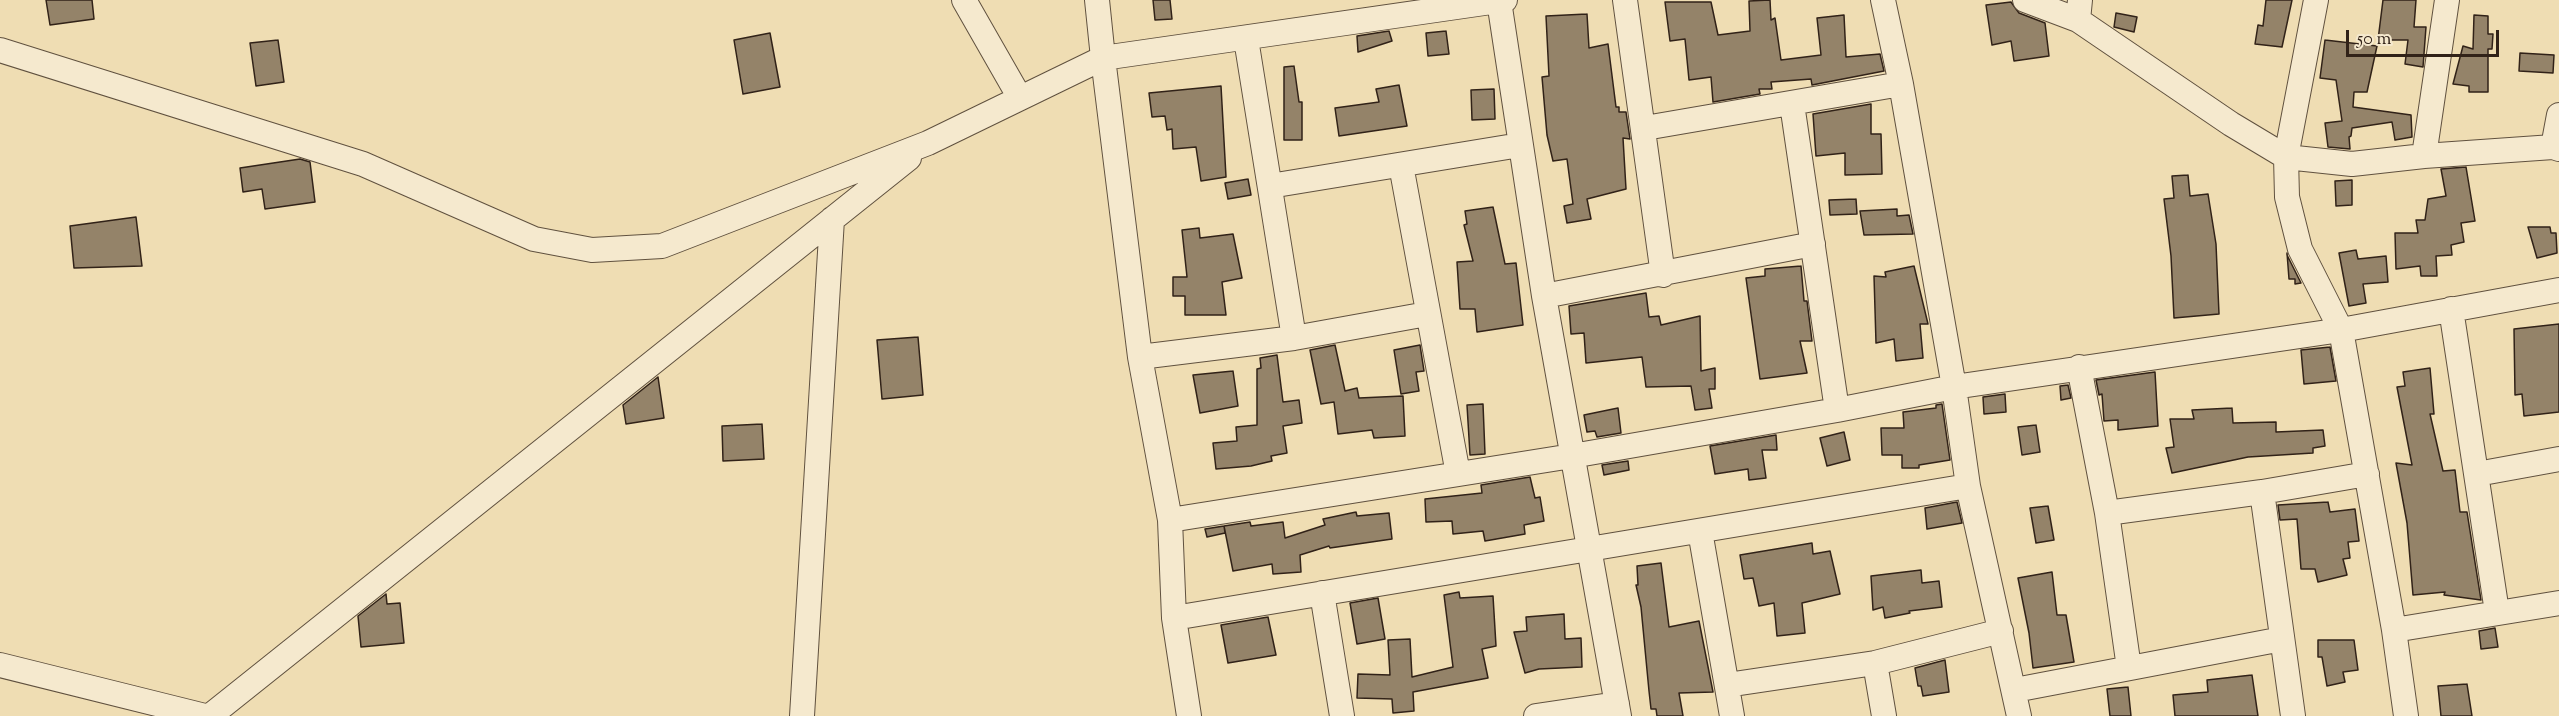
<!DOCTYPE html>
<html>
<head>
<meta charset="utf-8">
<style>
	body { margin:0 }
	#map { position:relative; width:2559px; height:716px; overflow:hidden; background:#efddb3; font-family:"Sorts Mill Goudy",serif }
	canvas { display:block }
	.scale { position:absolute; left:2346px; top:30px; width:153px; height:27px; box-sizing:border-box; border:3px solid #312218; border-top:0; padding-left:8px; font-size:18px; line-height:21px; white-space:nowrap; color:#312218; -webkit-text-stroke:4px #f5e9ce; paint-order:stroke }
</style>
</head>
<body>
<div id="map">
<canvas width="2559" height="716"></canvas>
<div class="scale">50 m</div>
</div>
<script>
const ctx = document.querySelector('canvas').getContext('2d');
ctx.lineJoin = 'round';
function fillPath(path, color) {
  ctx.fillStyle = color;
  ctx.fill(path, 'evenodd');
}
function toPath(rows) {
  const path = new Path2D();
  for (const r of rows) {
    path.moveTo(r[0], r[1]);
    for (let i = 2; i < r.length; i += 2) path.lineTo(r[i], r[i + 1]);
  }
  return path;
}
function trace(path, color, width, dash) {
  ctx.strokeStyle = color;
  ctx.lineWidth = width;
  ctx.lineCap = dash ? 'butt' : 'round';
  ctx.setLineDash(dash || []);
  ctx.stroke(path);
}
const building = toPath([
	[46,0,92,0,94,19,50,25,46,0],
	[1153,0,1170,0,1172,19,1155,20,1153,0],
	[1770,0,1771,20,1775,18,1781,60,1821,55,1817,18,1844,15,1846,57,1880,54,1884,71,1812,85,1811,79,1771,82,1772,89,1759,89,1760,94,1713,102,1711,77,1689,80,1685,39,1670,41,1665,2,1711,2,1718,35,1750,31,1749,1,1770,0],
	[2266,0,2292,0,2282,47,2255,44,2258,25,2263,26,2266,0],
	[2383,0,2416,0,2414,27,2426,27,2423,67,2405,64,2408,40,2378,40,2383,0],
	[2011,2,2019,13,2045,23,2049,56,2014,61,2011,41,1992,45,1986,5,2011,2],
	[2116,13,2137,17,2134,32,2114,27,2116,13],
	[1587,14,1589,48,1608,44,1616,107,1619,107,1619,112,1626,112,1630,139,1623,138,1626,189,1587,199,1591,219,1567,223,1564,206,1573,204,1567,159,1553,161,1547,135,1542,77,1549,76,1546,16,1587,14],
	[2474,15,2488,16,2488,34,2493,34,2492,49,2488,49,2488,92,2469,92,2469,86,2453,84,2463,46,2473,49,2474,15],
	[1389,31,1392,41,1358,52,1357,36,1389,31],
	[1446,31,1449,54,1428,56,1426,33,1446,31],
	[770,33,780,87,743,94,734,40,770,33],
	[278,40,284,82,256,86,250,43,278,40],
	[2325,40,2377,46,2367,92,2354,92,2353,107,2411,115,2412,137,2395,140,2392,122,2352,128,2351,136,2349,137,2350,149,2328,147,2325,123,2342,121,2336,80,2320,78,2325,40],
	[2520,53,2554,55,2553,73,2519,71,2520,53],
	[1294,66,1299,102,1302,102,1302,140,1284,140,1284,67,1294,66],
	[1399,85,1407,126,1339,136,1335,108,1379,102,1376,89,1399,85],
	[1221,86,1226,177,1201,181,1196,147,1173,149,1172,129,1167,130,1165,116,1152,117,1149,93,1221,86],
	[1494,89,1495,119,1472,120,1471,90,1494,89],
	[1871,104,1871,134,1881,134,1882,174,1845,175,1845,153,1816,156,1813,114,1871,104],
	[300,159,310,162,315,202,265,209,262,189,243,192,240,168,300,159],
	[2466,167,2475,221,2461,223,2464,242,2451,245,2452,255,2436,256,2437,276,2421,276,2420,266,2396,269,2395,233,2418,233,2416,220,2425,220,2428,199,2446,196,2441,169,2466,167],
	[2188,175,2190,196,2208,194,2216,244,2219,314,2174,318,2171,256,2164,199,2174,198,2172,176,2188,175],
	[1248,179,1251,195,1228,199,1225,183,1248,179],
	[2352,180,2352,205,2336,206,2335,181,2352,180],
	[1856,199,1857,214,1830,215,1829,200,1856,199],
	[1493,207,1505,264,1516,263,1523,325,1477,332,1475,309,1460,309,1457,262,1473,261,1464,225,1467,224,1465,211,1493,207],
	[1897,209,1897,216,1909,215,1913,234,1864,235,1860,211,1897,209],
	[136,217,142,266,74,268,70,226,136,217],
	[2528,227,2550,227,2551,233,2556,233,2557,253,2537,258,2528,227],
	[1199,228,1200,238,1233,234,1242,278,1222,282,1226,315,1185,315,1185,296,1173,296,1173,277,1187,277,1182,230,1199,228],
	[2356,250,2358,259,2386,256,2388,282,2363,284,2366,303,2349,306,2339,253,2356,250],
	[2287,253,2287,255,2301,283,2295,284,2295,279,2289,279,2287,253],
	[1801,266,1804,301,1807,301,1812,341,1800,341,1807,373,1760,379,1746,278,1765,276,1765,269,1801,266],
	[1914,266,1928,324,1920,324,1923,358,1896,361,1894,339,1876,343,1874,276,1886,277,1885,272,1914,266],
	[1646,293,1649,317,1659,316,1661,325,1700,316,1701,371,1715,368,1715,389,1709,389,1712,408,1695,410,1691,386,1646,387,1642,357,1586,363,1584,333,1571,334,1569,306,1646,293],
	[2559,324,2559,412,2524,416,2522,394,2515,395,2514,329,2559,324],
	[918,337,923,395,882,399,877,340,918,337],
	[1335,345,1345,391,1357,388,1359,398,1403,396,1405,436,1374,438,1372,430,1338,434,1334,402,1321,404,1310,350,1335,345],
	[1420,345,1424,371,1416,372,1419,391,1401,394,1394,350,1420,345],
	[2330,347,2336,381,2304,384,2301,350,2330,347],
	[1277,355,1283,402,1299,400,1302,423,1283,426,1287,453,1271,456,1272,461,1251,466,1216,469,1213,443,1237,441,1236,427,1257,425,1257,369,1261,368,1260,358,1277,355],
	[2430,368,2434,414,2430,414,2443,471,2455,470,2460,512,2467,512,2481,600,2444,595,2445,592,2413,595,2407,523,2396,463,2412,465,2397,387,2405,386,2403,372,2430,368],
	[1233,371,1238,406,1200,413,1193,375,1233,371],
	[2155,372,2158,426,2118,430,2118,420,2104,421,2102,394,2099,395,2096,380,2155,372],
	[658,377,664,418,626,424,623,405,658,377],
	[2068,385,2071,398,2061,400,2060,386,2068,385],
	[2005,394,2006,412,1984,414,1983,397,2005,394],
	[1483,404,1485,454,1470,455,1467,405,1483,404],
	[1942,404,1950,460,1919,465,1919,468,1902,468,1902,455,1882,455,1881,428,1904,428,1903,412,1936,408,1936,405,1942,404],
	[1618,408,1621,433,1597,437,1595,431,1587,432,1584,415,1618,408],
	[2232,408,2233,423,2276,422,2276,432,2323,430,2325,446,2313,448,2313,453,2248,457,2172,473,2166,448,2174,447,2170,419,2194,419,2192,410,2232,408],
	[762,424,764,459,723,461,722,426,762,424],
	[2036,425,2040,452,2022,455,2018,427,2036,425],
	[1844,432,1850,460,1827,466,1820,438,1844,432],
	[1776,435,1777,450,1762,450,1766,478,1749,480,1748,469,1715,474,1710,446,1776,435],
	[1628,461,1629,470,1604,475,1602,465,1628,461],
	[1530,477,1535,498,1540,497,1544,521,1524,525,1525,534,1485,541,1483,531,1453,534,1452,521,1426,522,1425,499,1482,493,1481,485,1530,477],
	[1957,502,1962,523,1927,529,1925,508,1957,502],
	[2328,502,2330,512,2355,509,2359,541,2348,542,2350,558,2343,559,2347,575,2318,582,2315,569,2301,569,2297,519,2280,520,2278,505,2328,502],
	[2048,506,2054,540,2036,543,2030,508,2048,506],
	[1356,512,1357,516,1389,513,1392,539,1330,548,1329,546,1300,555,1301,572,1273,574,1272,564,1233,571,1224,526,1250,522,1251,526,1283,522,1285,538,1325,525,1323,519,1356,512],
	[1224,526,1225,533,1207,537,1205,529,1224,526],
	[1812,543,1813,554,1830,551,1840,594,1802,603,1805,633,1777,636,1774,603,1759,606,1753,578,1744,579,1740,555,1812,543],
	[1661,563,1669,627,1699,621,1713,692,1679,693,1683,716,1657,716,1656,709,1651,709,1649,691,1641,607,1636,585,1638,585,1637,566,1661,563],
	[1921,570,1922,583,1939,581,1942,607,1909,611,1910,613,1885,618,1883,607,1873,610,1871,576,1921,570],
	[2052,572,2057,615,2066,615,2074,662,2033,668,2029,633,2018,578,2052,572],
	[1459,592,1460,598,1493,596,1496,646,1482,649,1488,678,1413,692,1414,711,1393,713,1392,699,1357,698,1358,674,1390,675,1388,640,1410,639,1412,677,1453,667,1444,595,1459,592],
	[386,594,387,604,400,603,404,643,361,647,358,616,386,594],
	[1378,598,1385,639,1357,644,1350,603,1378,598],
	[1564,614,1565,639,1581,638,1582,667,1539,669,1525,673,1514,632,1527,631,1526,617,1564,614],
	[1268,617,1276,655,1228,663,1221,625,1268,617],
	[2495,628,2498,647,2481,649,2479,631,2495,628],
	[2318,640,2354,640,2358,670,2343,672,2345,682,2327,686,2322,657,2318,657,2318,640],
	[1945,660,1949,692,1923,696,1921,686,1918,686,1915,668,1945,660],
	[2252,675,2258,716,2175,716,2173,695,2208,692,2207,680,2252,675],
	[2467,684,2472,716,2441,716,2438,686,2467,684],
	[2128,687,2131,716,2110,716,2107,689,2128,687]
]);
fillPath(building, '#948369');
trace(building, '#312218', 1.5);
const minor = toPath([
	[964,0,1020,98],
	[1625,0,1663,275],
	[1883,0,1901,84,1954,387,1968,486,2019,716],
	[2025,0,2078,20,2080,0],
	[2316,0,2286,157,2287,197,2300,249,2341,330,2394,630,2406,716],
	[1499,1,1544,296,1619,716],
	[2078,20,2231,124,2286,157,2352,164,2424,156,2553,147,2559,149],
	[1246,39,1294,338],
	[0,50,363,164,534,239,592,250,662,246,928,143,1103,58,1097,0],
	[1792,104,1837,410],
	[1645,128,1901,84],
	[2553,147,2559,115],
	[2424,156,2447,0],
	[1401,165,1458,474],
	[1270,186,1520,145],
	[1544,296,1813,244],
	[2451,309,2497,612],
	[1140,357,1294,338,1427,314],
	[2079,367,2107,513,2129,668],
	[2477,474,2559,459],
	[2262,492,2293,716],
	[2107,513,2262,492,2367,474],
	[1170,520,1572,456,1837,410,1954,387,2341,330,2559,290],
	[1700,531,1732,716],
	[1322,593,1342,716],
	[1174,618,1968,486],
	[2394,630,2559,603],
	[1875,663,1884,716],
	[0,665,205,716],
	[1727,685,1875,663,2001,631],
	[2015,690,2282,639],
	[210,716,909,158],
	[802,716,832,219],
	[1189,716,1174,618,1170,520,1140,357,1103,58,1505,0],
	[1536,716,1617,704]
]);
trace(minor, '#60513f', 26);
trace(minor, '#f5e9ce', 24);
</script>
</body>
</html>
